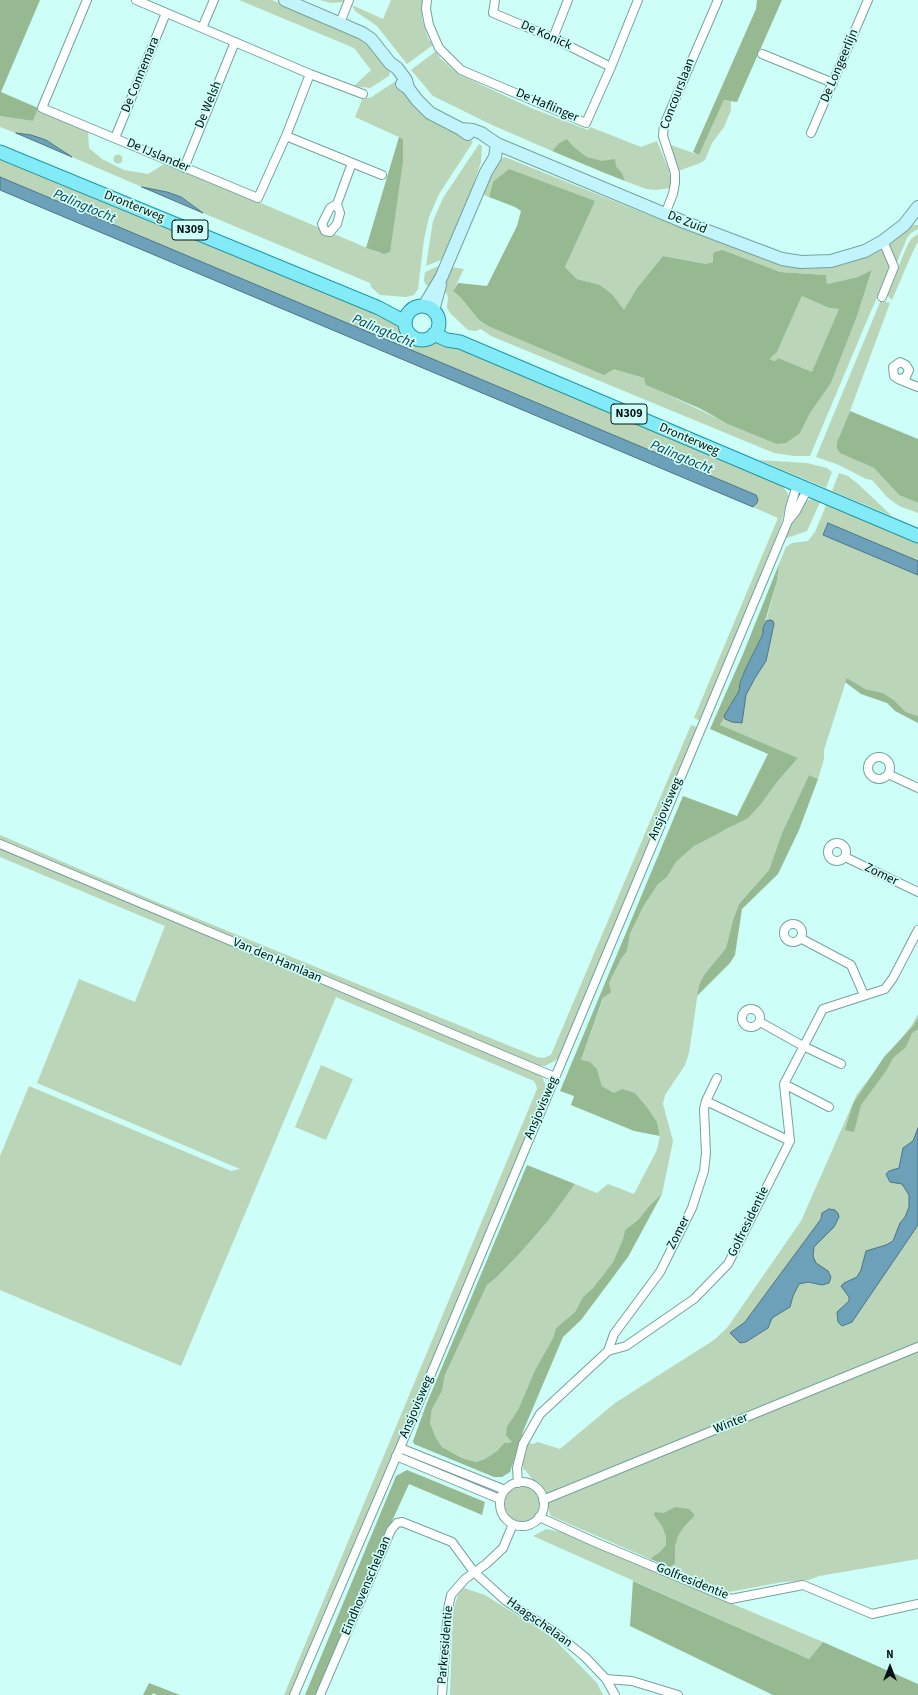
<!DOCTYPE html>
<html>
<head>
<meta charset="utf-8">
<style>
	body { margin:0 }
	#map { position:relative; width:918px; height:1695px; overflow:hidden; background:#cdfef7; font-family:"Source Sans 3",sans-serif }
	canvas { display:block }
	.north { position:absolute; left:870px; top:1647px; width:40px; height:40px; -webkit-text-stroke:3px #cdfef7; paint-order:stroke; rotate:0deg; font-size:11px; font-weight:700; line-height:16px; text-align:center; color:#021210 }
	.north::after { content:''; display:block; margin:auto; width:14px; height:18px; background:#021210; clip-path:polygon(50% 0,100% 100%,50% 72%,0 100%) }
</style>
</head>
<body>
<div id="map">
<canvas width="918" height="1695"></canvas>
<div class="north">N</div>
</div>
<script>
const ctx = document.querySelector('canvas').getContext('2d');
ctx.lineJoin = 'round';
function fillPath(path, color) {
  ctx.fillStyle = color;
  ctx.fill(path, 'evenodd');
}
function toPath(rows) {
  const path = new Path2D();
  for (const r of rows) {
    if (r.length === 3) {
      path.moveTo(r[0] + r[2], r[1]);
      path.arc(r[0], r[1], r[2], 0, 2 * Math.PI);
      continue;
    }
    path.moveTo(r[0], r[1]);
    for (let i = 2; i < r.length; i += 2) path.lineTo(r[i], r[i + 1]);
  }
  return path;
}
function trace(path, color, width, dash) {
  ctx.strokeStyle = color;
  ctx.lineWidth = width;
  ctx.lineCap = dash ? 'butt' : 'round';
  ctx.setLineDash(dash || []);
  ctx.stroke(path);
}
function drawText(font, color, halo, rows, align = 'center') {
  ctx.font = font + ' "Source Sans 3",sans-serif';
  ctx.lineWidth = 3.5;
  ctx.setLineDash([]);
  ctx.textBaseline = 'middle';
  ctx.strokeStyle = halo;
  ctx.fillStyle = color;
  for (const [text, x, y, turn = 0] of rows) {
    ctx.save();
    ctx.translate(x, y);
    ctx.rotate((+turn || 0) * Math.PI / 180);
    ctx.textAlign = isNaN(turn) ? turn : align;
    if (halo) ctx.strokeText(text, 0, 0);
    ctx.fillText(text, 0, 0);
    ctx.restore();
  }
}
fillPath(toPath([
	[239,0,272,0,357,37,367,44,383,61,390,72,389,76,370,88,354,86,371,70,354,48],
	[320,0,345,0,344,2,331,3],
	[391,0,422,0,422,19,428,38,433,45,407,64,377,26,355,11,352,5,383,19],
	[436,51,440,58,458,74,531,108,588,130,590,127,641,147,657,141,669,171,671,183,670,188,656,190,646,189,625,181,622,173,616,166,587,157,574,147,567,139,559,143,552,151,490,124,433,96,411,70],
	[396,81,430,119,473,142,439,194,429,217,424,239,418,289,414,295,406,297,380,295,371,287,370,283,203,213,181,197,167,192,142,187,72,157,46,140,31,135,16,133,0,127,0,116,33,121,37,110,88,131,89,148,102,159,124,170,148,174,166,163,379,253,403,139,355,117,363,97,370,98],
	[724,100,731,101,731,110,724,127,712,143,705,160,700,163,678,171,668,144,699,155],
	[479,144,482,146,481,162,465,209,443,259,426,266,433,221,443,198],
	[118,159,4.5],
	[505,157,656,218,788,267,843,265,873,253,882,246,891,267,871,311,810,456,794,456,774,453,491,336,481,329,476,331,468,330,450,313,447,308,448,298,447,294,441,290,451,267,464,269,453,291,461,298,479,320,488,326,644,378,647,385,719,419,800,433,810,413,831,383,857,316,872,271,858,277,827,284,826,275,780,272,723,250,713,262,706,264,663,256,637,288,624,311,612,294,600,285,577,279,565,267,594,201,493,182,489,197,481,194,499,159],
	[0,158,395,321,400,325,408,339,413,342,423,344,434,341,443,341,782,485,788,494,788,498,780,527,700,721,694,718,778,518,753,507,755,506,758,499,756,495,0,177],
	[913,225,918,225,918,229,911,233,907,238,897,262,894,261,888,243],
	[918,234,918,243,917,243,910,258,892,300,887,295,907,246,911,239],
	[441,265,431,287,426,285,424,281,425,272],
	[802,296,829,308,839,309,813,373,778,358,775,361,768,359,777,352],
	[881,300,890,303,850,411,837,442,860,462,874,468,899,495,918,503,918,513,899,506,887,497,872,480,866,479,839,465,816,457],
	[759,460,807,463,827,468,832,472,826,488],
	[839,473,848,476,857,483,892,516,832,491],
	[816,498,821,500,807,531,784,539,801,506,805,501],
	[827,503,918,541,918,561,828,523,823,535,918,575,918,716,906,712,894,700,883,693,865,689,847,678,824,750,824,759,818,779,809,775,782,833,769,870,739,904,733,920,726,948,704,975,699,985,689,1053,685,1065,665,1095,663,1104,673,1141,662,1194,650,1205,638,1220,625,1230,623,1239,613,1262,593,1288,583,1297,575,1312,556,1328,553,1338,535,1370,518,1410,507,1426,512,1442,504,1443,497,1451,485,1459,476,1462,462,1458,442,1447,436,1438,430,1423,432,1409,442,1391,445,1375,487,1285,496,1278,521,1252,548,1221,575,1184,597,1193,608,1184,634,1194,657,1150,660,1135,657,1122,647,1107,635,1093,614,1093,602,1086,597,1069,581,1060,609,983,621,959,627,951,630,934,643,907,658,884,667,877,676,862,694,846,711,836,730,828,762,803,777,782,798,758,720,726,724,716,725,719,742,723,746,695,755,678,766,661,774,624,770,620,766,621,777,581,779,564,786,547,792,543,808,541,815,532],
	[691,725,697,727,558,1059,545,1066,537,1065,471,1039,0,842,0,835,159,903,537,1057,544,1058,551,1055],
	[0,847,542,1076,545,1084,545,1091,292,1695,284,1695,537,1089,536,1085,534,1081,336,997,181,1366,0,1290,0,1156,29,1086,231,1171,240,1169,37,1083,79,979,135,1002,165,926,0,857],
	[918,1014,918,1559,819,1576,809,1580,783,1582,729,1592,670,1567,671,1566,653,1557,650,1559,551,1516,542,1491,525,1470,523,1470,523,1459,528,1443,533,1444,538,1442,560,1449,615,1403,714,1340,727,1328,801,1221,857,1094,912,1025],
	[321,1065,353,1079,326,1140,295,1127],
	[522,1504,17],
	[546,1529,562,1532,823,1642,809,1659,533,1536],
	[464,1588,485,1595,553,1638,597,1683,603,1695,450,1695,453,1611,458,1595]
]), '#bad5b7');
fillPath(toPath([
	[0,0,40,0,1,92,38,108,33,121,0,116],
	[757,0,782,0,737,102,724,100,699,155,693,152,756,9],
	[399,137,403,139,403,161,390,252,384,254,366,248],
	[567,139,574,147,587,157,602,161,615,159,616,166,622,173,625,181,607,174,552,151,559,143],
	[509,169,595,201,565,267,577,279,600,285,612,294,624,310,637,288,663,256,706,264,713,262,713,254,715,252,723,250,780,272,826,275,827,284,858,277,872,270,857,316,831,383,810,413,800,433,786,443,777,444,728,424,701,409,646,385,644,378,614,369,604,375,488,326,479,320,461,298,453,291,458,283,487,286,517,226,521,211,515,207,489,197,493,182],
	[802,296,829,308,839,309,812,372,778,358,775,361,769,359,777,352],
	[850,411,918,439,918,503,899,495,874,468,840,453,837,448,837,442],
	[779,564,777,581,763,628,763,634,746,668,740,683,739,691,720,725,798,758,777,782,762,803,748,818,694,846,676,862,667,877,658,884,643,907,630,934,627,951,621,959,609,983,611,992,603,998,581,1060,590,1062,597,1069,602,1086,614,1093,622,1089,635,1093,647,1107,657,1122,660,1136,634,1131,571,1105,574,1096,560,1091,683,796,737,816,768,754,710,729,743,654],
	[847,678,865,689,883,693,894,700,906,712,918,716,918,723,895,711,887,703,861,694,845,682],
	[809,775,818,779,799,830,778,874,742,909,735,955,730,963,697,996,699,985,704,975,726,948,733,920,739,904,769,870,782,833],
	[918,1018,918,1029,912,1033,906,1047,893,1058,886,1071,861,1105,854,1132,845,1130,853,1104,868,1081,884,1057,914,1025],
	[527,1165,575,1184,548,1221,521,1252,496,1278,487,1285,445,1375,442,1391,432,1409,430,1423,436,1438,442,1447,462,1458,476,1462,485,1459,497,1451,504,1443,512,1442,506,1435,507,1426,518,1410,535,1370,553,1338,556,1328,575,1312,583,1297,593,1288,613,1262,623,1239,625,1230,638,1220,650,1205,662,1194,628,1257,581,1320,563,1337,524,1429,510,1472,502,1477,494,1477,414,1444,413,1441,426,1405],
	[407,1470,485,1502,482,1515,409,1484,387,1532,318,1695,305,1695,396,1476],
	[675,1507,689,1509,694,1514,694,1516,683,1528,678,1536,675,1546,675,1563,670,1567,650,1559,660,1552,666,1545,666,1536,662,1526,654,1515,655,1512,664,1513],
	[633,1581,809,1659,823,1642,918,1684,918,1695,773,1695,630,1626],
	[149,1683,180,1695,157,1695,153,1693,152,1695,143,1695]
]), '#96b992');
const water = toPath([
	[16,133,31,135,46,140,72,157,16,133],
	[0,177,756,495,758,499,757,503,753,507,0,190,0,177],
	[142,187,167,192,181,197,203,213,142,187],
	[828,523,918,561,918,575,823,535,828,523],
	[770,620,773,621,774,624,766,661,755,678,746,695,742,723,732,722,725,719,724,716,739,691,740,683,746,668,763,634,763,628,766,621,770,620],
	[918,1128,918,1225,852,1322,842,1326,838,1322,837,1312,849,1301,849,1297,841,1286,844,1283,857,1277,861,1270,866,1251,886,1245,893,1241,900,1223,905,1217,909,1207,909,1195,902,1184,890,1182,886,1174,889,1171,899,1168,903,1148,913,1141,918,1128],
	[829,1209,835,1210,838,1213,839,1217,834,1227,814,1247,813,1256,816,1263,828,1271,831,1277,829,1283,822,1285,808,1282,799,1284,793,1296,790,1307,772,1318,768,1328,746,1342,740,1343,730,1333,745,1322,821,1219,822,1213,829,1209]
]);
fillPath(water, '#6da0b9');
trace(water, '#4d7586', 1);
const street = toPath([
	[87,0,42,108,258,198,286,136,310,74],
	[136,0,310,74,363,94],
	[427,0,426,9,429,25,439,48,461,70,586,123,611,67,638,0],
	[495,0,493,13,553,38,611,67],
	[340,23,349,0],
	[202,28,214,0],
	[553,38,568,0],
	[762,54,833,83],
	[811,133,868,0],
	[286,136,382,175],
	[115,138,166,13],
	[184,168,235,42],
	[337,204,340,213,337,224,330,232,325,231,322,224,330,208,337,204,352,163],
	[665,214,673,194,675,183,675,173,663,136,664,125,718,0],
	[882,297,894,267,883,241],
	[900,379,906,377,909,370,906,365,900,362,893,367,894,376,898,379,918,387],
	[788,520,790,508,797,485],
	[879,768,11],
	[888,774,918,788],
	[837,852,9],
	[0,844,555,1077],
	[845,857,918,892],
	[793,933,9],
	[800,938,851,965,864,995],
	[751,1018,9],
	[760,1022,803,1046,841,1064],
	[784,1084,829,1107],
	[706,1101,790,1141],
	[608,1351,614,1334,660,1272,692,1208,704,1171,706,1153,704,1109,706,1101,717,1078],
	[400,1448,505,1490],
	[396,1456,500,1499],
	[522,1504,22],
	[518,1483,517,1468,523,1444,540,1414,608,1351,626,1346,694,1299,728,1264,790,1141,784,1084,823,1009,885,989,893,978,918,930],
	[543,1500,918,1347],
	[539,1517,597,1543,731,1599,803,1585,872,1614,918,1604],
	[606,1679,632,1681,678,1695],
	[294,1695,400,1448,788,521,796,511,807,490],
	[320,1695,391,1530,397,1523,402,1522,452,1542,474,1572,506,1601,557,1634,585,1657,606,1679,615,1695],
	[442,1695,448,1609,451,1595,465,1579,486,1564,503,1548,513,1524]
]);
const secondary = toPath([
	[285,0,362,33,371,39,390,63,397,68,406,80,408,88],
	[402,84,408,88,417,100,430,113,461,129,468,134],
	[461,129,473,130,481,133,497,144,550,166,684,222,782,259,801,262,831,261,865,251,883,241,904,225,918,207],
	[424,306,441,278,486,172,495,157,497,144],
	[433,311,440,285]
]);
const primary = toPath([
	[0,152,379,308,405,322],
	[422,323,17],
	[434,334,447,340,460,342,918,536]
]);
trace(street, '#75a29d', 10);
trace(secondary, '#75a29d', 14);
trace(primary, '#2096a3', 15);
trace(street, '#fff', 8);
trace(secondary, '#c1f5fb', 12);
trace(primary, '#83ebf7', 13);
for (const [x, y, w] of [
	[190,230,36],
	[629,414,36]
]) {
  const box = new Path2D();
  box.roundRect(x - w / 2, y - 10, w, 20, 3);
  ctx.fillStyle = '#cdfef7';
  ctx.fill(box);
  trace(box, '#021210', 1);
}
drawText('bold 12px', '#021210', null, [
	["N309",190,230],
	["N309",629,414]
]);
drawText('13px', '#021210', '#cdfef7', [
	["De Konick",546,36,24],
	["De Longeerlijn",840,66,-67],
	["De Connemara",141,75,-68],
	["Concourslaan",678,94,-69],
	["De Welsh",209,105,-68],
	["De Haflinger",547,106,23],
	["De IJslander",158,156,23],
	["Dronterweg",134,207,22],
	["De Zuid",687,223,22],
	["Dronterweg",689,440,23],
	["Ansjovisweg",666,809,-67],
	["Zomer",881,875,26],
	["Van den Hamlaan",277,961,23],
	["Ansjovisweg",542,1108,-67],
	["Golfresidentie",749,1222,-64],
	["Zomer",679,1233,-63],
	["Ansjovisweg",417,1407,-67],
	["Winter",731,1424,-22],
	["Golfresidentie",692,1582,22],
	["Eindhovenschelaan",367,1586,-67],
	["Haagschelaan",539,1623,35],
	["Parkresidentie",446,1645,-85]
]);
drawText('italic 14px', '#0c3a4c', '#cdfef7', [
	["Palingtocht",84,207,23],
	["Palingtocht",383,332,23],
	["Palingtocht",681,458,23]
]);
</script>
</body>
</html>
